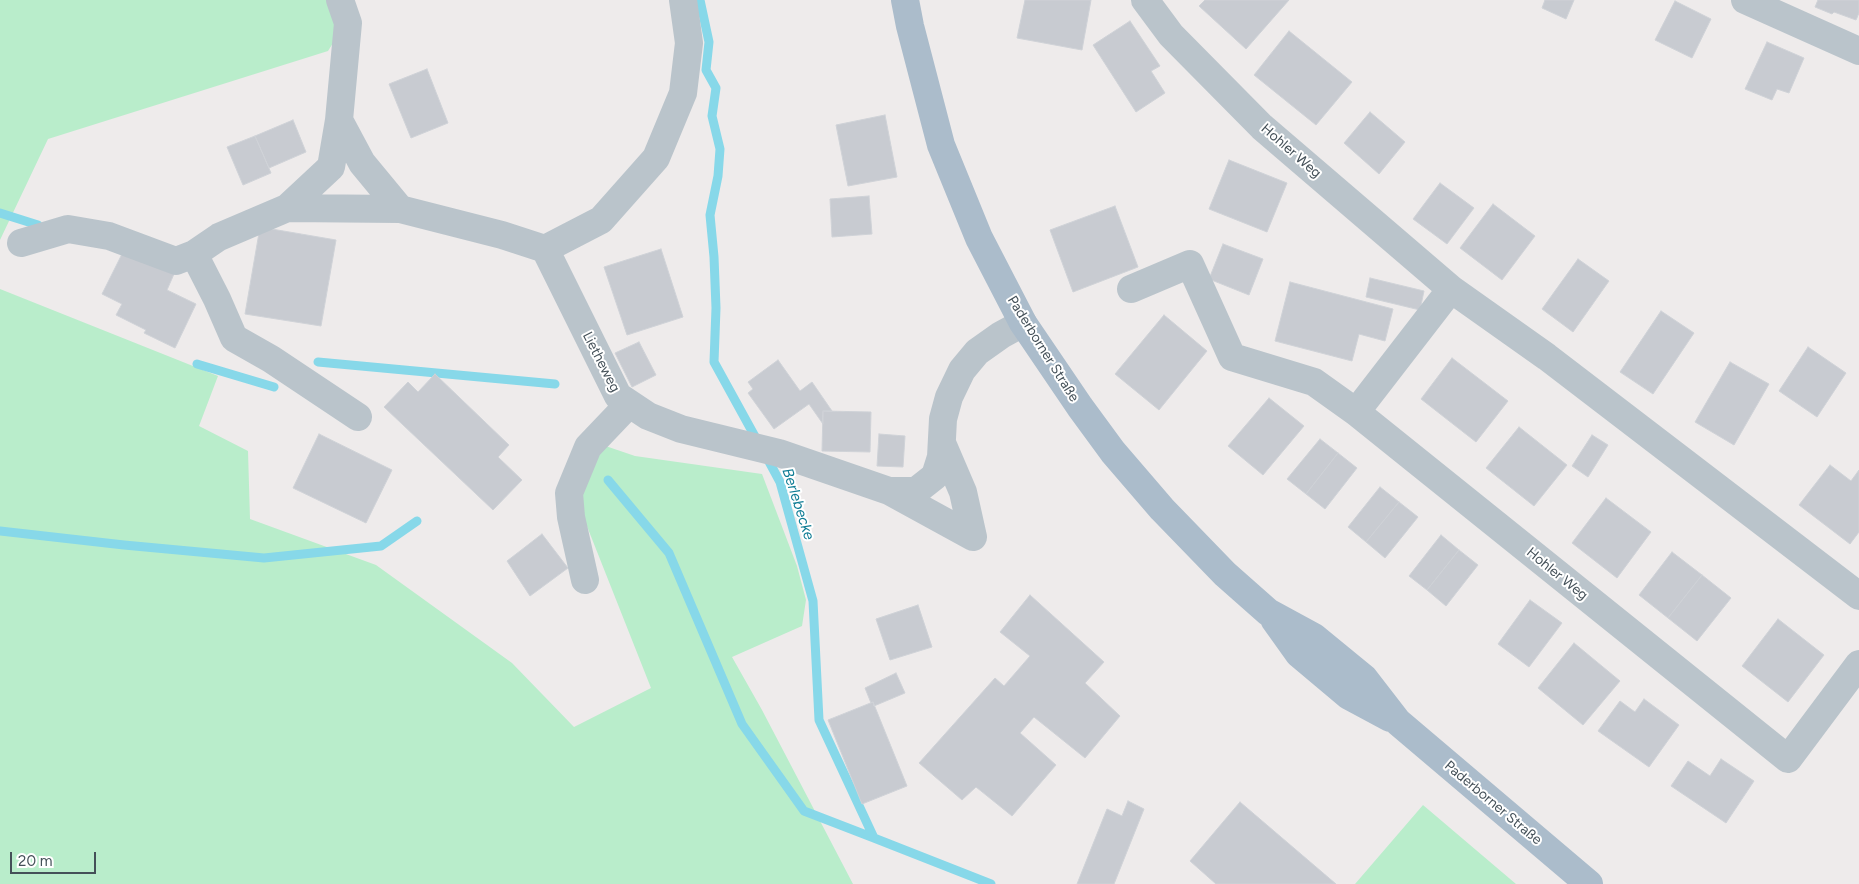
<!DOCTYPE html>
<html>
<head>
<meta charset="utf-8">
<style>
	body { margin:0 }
	#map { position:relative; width:1859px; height:884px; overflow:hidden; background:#eeebeb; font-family:Figtree,sans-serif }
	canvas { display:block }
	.scale { position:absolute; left:10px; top:852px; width:86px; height:22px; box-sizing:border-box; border:2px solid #445058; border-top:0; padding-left:6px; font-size:15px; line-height:18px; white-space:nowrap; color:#445058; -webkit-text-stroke:4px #fff; paint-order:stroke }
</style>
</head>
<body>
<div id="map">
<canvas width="1859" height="884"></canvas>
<div class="scale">20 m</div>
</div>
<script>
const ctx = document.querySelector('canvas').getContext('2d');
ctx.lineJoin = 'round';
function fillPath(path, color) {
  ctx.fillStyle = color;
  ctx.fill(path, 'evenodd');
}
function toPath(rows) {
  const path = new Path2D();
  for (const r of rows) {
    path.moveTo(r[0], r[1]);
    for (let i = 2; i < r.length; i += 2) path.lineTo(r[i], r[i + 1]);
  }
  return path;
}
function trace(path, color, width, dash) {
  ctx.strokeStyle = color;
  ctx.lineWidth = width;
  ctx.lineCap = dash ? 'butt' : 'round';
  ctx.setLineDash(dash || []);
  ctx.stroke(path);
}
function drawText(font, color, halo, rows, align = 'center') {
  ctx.font = font + ' Figtree,sans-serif';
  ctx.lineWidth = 4;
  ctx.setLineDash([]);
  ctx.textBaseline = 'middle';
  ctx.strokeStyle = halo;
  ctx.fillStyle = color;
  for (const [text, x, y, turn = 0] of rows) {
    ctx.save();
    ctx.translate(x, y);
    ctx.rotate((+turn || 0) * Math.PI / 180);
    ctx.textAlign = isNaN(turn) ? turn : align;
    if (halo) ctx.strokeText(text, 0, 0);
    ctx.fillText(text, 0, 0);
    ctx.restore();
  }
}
fillPath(toPath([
	[0,0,331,0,340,32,328,51,48,139,0,240],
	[0,289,218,376,199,426,248,451,250,519,376,565,512,663,574,727,651,688,575,496,585,439,635,456,762,474,797,566,806,600,802,626,732,657,762,710,853,884,0,884],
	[1423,805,1516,884,1355,884]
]), '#b9edcb');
trace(toPath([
	[700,0,709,42,706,70,716,88,712,116,720,149,718,176,710,215,714,257,716,308,714,362,758,442],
	[0,213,38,225],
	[318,362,555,384],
	[197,364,274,387],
	[766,456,780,482,813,601,819,720,874,838,991,884],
	[608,480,669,553,742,724,804,811,874,838],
	[0,531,124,545,264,558,381,546,417,521]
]), '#87d8e9', 9);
const building = toPath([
	[1025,0,1091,0,1082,50,1017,38,1025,0],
	[1205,0,1289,0,1246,49,1199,6,1205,0],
	[1545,0,1574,0,1566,19,1542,8,1545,0],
	[1818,0,1859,0,1859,13,1856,20,1834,12,1832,14,1815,7,1818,0],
	[1675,1,1711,19,1692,58,1655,40,1675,1],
	[1130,21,1160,66,1151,71,1165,93,1136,112,1093,45,1130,21],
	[1289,31,1352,82,1316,125,1254,75,1289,31],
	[1767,42,1804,58,1789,93,1777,89,1772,100,1745,89,1767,42],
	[427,69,448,123,411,138,389,84,427,69],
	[1370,112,1405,142,1379,174,1344,143,1370,112],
	[885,115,897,177,848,186,836,125,885,115],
	[293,120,306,152,269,168,255,136,293,120],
	[255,136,271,173,243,185,227,147,255,136],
	[1229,160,1287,183,1267,232,1209,209,1229,160],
	[1440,183,1474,208,1447,244,1413,219,1440,183],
	[869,196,872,234,832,237,830,199,869,196],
	[1493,204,1535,236,1502,280,1460,248,1493,204],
	[1115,206,1138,267,1073,292,1050,230,1115,206],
	[260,227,336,240,321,326,245,314,260,227],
	[1223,244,1263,259,1249,295,1209,279,1223,244],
	[661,249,683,317,627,335,604,267,661,249],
	[124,250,174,274,167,290,196,304,175,348,144,333,146,330,116,315,122,304,102,294,124,250],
	[1578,259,1609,281,1573,332,1542,309,1578,259],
	[1370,278,1424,291,1420,310,1366,297,1370,278],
	[1290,282,1393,309,1385,341,1359,334,1352,361,1275,341,1290,282],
	[1661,311,1694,333,1653,394,1620,372,1661,311],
	[1164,315,1207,351,1159,410,1115,374,1164,315],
	[639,342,656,375,632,387,615,353,639,342],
	[1808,347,1846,373,1817,417,1779,391,1808,347],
	[1452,358,1508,401,1476,442,1421,399,1452,358],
	[778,360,800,391,812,382,832,411,823,411,823,424,809,404,774,429,748,393,753,389,748,382,778,360],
	[1730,362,1769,384,1734,445,1695,422,1730,362],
	[435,374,509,445,498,457,522,480,493,510,384,407,408,382,418,392,435,374],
	[1269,398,1304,426,1263,475,1228,446,1269,398],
	[823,411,871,412,870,452,822,451,823,411],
	[1519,427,1567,465,1534,506,1486,468,1519,427],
	[319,434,392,470,366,523,293,488,319,434],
	[879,434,905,436,903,467,877,466,879,434],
	[1592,435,1608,445,1588,477,1572,466,1592,435],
	[1320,439,1338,453,1306,494,1287,479,1320,439],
	[1338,453,1357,468,1325,509,1306,494,1338,453],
	[1830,465,1851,481,1859,470,1859,532,1850,544,1799,505,1830,465],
	[1380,487,1399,502,1366,542,1348,527,1380,487],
	[1606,498,1651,532,1617,578,1572,543,1606,498],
	[1399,502,1418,517,1385,558,1366,542,1399,502],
	[542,534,568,568,530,596,507,561,542,534],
	[1441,535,1459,550,1427,590,1409,576,1441,535],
	[1459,550,1478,565,1446,606,1427,590,1459,550],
	[1672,552,1702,575,1668,618,1639,595,1672,552],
	[1702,575,1731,598,1697,641,1668,618,1702,575],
	[1030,595,1104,662,1085,683,1120,716,1085,758,1034,717,1020,733,1056,765,1012,816,976,787,962,800,919,763,995,678,1004,686,1030,656,1000,632,1030,595],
	[1530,600,1562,623,1529,667,1498,644,1530,600],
	[918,605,932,647,890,660,876,619,918,605],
	[1778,619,1824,655,1788,702,1742,666,1778,619],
	[1574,643,1620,681,1583,725,1538,688,1574,643],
	[896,673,905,693,874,706,873,702,871,703,865,688,896,673],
	[1644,699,1679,725,1649,767,1598,731,1620,701,1635,712,1644,699],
	[873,702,907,786,862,804,828,720,873,702],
	[1721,759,1754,781,1726,823,1671,786,1688,761,1710,776,1721,759],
	[1128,801,1144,809,1114,884,1077,884,1107,809,1122,816,1128,801],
	[1240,802,1336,884,1216,884,1190,861,1240,802]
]);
fillPath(building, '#c8cbd1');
trace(building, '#cfd2d7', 1);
trace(toPath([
	[340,0,348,23,339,120,362,163,400,209,502,235,545,249,618,396,648,416,681,429,779,453,889,491,916,491,935,476,941,457,943,419,949,397,962,370,977,352,1001,335,1023,323],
	[1145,0,1171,35,1262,127,1451,289,1547,357,1859,596],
	[1745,0,1859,51],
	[287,208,331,167,339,120],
	[21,243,68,229,109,236,176,261,194,254],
	[545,249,601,220,656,158,683,93,689,43,683,0],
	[1131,289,1190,264,1232,357,1314,382,1356,412],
	[1451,289,1356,412,1788,759,1859,664],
	[358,417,271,359,234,338,217,299,194,254,219,237,287,208,400,209],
	[942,443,963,492,973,537],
	[889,491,973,537],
	[585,580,571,517,569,493,588,447,629,404]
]), '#bac4cb', 28);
trace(toPath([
	[905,0,910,26,941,145,979,238,1023,323,1080,407,1113,452,1162,509,1225,574,1268,612,1314,637,1364,678,1398,722,1589,884],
	[1274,619,1299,654,1349,696,1390,718]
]), '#abbccb', 28);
drawText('14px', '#445058', '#fff', [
	["Hohler Weg",1291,151,41],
	["Paderborner Straße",1043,349,58],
	["Lietheweg",601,362,63],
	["Hohler Weg",1557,574,39],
	["Paderborner Straße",1493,803,40]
]);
drawText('italic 15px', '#0e7c94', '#fff', [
	["Berlebecke",798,504,72]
]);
</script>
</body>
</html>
